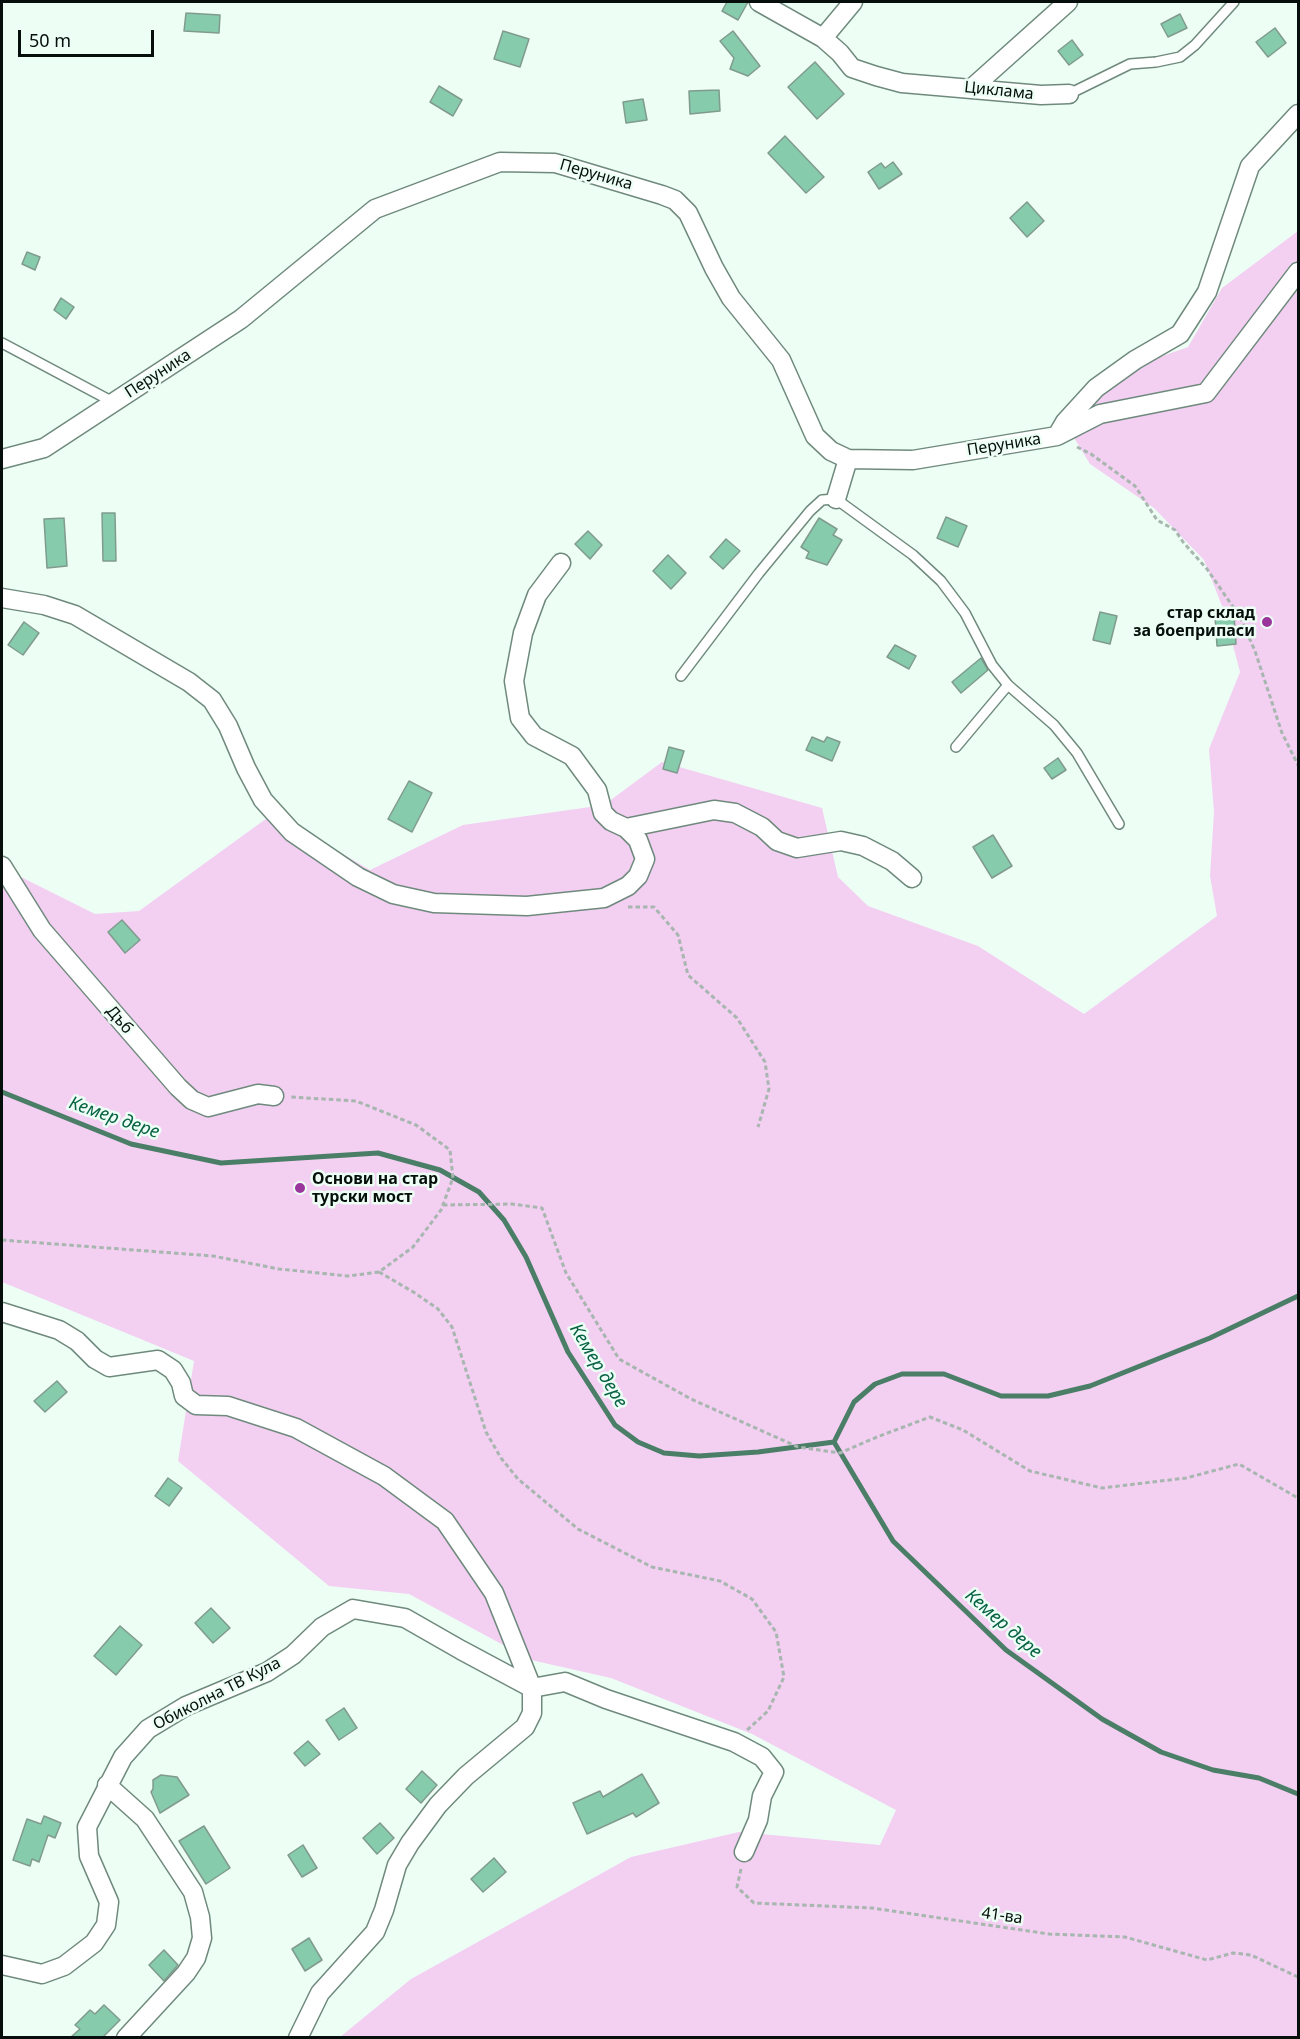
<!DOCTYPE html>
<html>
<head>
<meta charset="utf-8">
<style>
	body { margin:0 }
	#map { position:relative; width:1300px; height:2039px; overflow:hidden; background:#edfef5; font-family:"Noto Sans",sans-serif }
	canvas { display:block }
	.frame { position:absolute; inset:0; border:3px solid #060f0b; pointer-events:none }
	.scale { position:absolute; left:18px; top:30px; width:136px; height:27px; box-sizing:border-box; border:3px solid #060f0b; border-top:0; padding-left:8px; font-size:18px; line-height:21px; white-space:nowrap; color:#060f0b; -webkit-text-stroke:4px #edfef5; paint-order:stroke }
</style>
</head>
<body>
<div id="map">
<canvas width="1300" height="2039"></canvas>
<div class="frame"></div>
<div class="scale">50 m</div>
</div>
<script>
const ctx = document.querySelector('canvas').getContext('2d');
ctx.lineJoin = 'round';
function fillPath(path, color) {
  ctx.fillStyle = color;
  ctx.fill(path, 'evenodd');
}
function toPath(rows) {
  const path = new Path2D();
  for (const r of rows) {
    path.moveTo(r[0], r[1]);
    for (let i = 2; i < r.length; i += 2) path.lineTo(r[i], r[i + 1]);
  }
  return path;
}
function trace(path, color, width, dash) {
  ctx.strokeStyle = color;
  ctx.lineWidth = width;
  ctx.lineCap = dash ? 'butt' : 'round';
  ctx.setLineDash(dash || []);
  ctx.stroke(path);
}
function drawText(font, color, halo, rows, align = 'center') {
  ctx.font = font + ' "Noto Sans",sans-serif';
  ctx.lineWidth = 5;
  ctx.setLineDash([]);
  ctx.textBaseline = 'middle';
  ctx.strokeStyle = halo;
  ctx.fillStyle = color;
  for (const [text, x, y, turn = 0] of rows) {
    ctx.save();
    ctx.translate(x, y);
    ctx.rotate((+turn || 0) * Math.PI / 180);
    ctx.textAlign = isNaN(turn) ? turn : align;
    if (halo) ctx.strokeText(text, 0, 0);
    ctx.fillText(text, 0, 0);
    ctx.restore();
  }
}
fillPath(toPath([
	[1298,231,1298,2037,340,2037,411,1979,631,1857,739,1832,880,1845,896,1810,752,1734,611,1678,531,1660,409,1594,329,1586,178,1461,194,1361,2,1282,2,865,3,868,95,914,139,911,274,813,370,870,463,825,604,805,662,762,822,808,838,877,868,906,978,946,1084,1014,1217,916,1210,876,1214,812,1209,749,1240,672,1224,611,1204,560,1154,508,1090,464,1068,428,1126,369,1188,347,1222,288]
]), '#f3cff2');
trace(toPath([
	[2,1092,131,1144,221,1163,378,1153,440,1170,479,1192,504,1220,526,1257,568,1352,615,1425,638,1442,664,1453,699,1456,758,1452,834,1442,893,1541,1006,1650,1102,1719,1161,1752,1213,1770,1259,1778,1298,1794],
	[834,1442,854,1402,875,1384,902,1374,944,1374,1001,1396,1048,1396,1090,1386,1210,1338,1298,1296]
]), '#4b7e67', 5);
const building = toPath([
	[727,2,748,2,738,20,722,11,727,2],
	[186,13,220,15,219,33,184,31,186,13],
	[1180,14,1187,28,1168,37,1161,24,1180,14],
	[1275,28,1286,43,1268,57,1256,42,1275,28],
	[503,31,529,39,520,67,494,59,503,31],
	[733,31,760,66,748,76,730,69,734,58,720,41,733,31],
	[1072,40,1083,55,1069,65,1058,51,1072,40],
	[815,62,844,94,817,119,788,87,815,62],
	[439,86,462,100,453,116,430,102,439,86],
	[719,90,720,111,690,114,689,91,719,90],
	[643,99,647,120,626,123,623,102,643,99],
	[785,136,824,177,806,193,768,153,785,136],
	[893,162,902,174,879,189,868,172,881,163,885,168,893,162],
	[1027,202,1044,221,1027,237,1010,218,1027,202],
	[27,252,40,257,35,270,22,264,27,252],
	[61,298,74,307,66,319,54,310,61,298],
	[102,513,115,513,116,561,103,561,102,513],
	[946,517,967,526,958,547,937,538,946,517],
	[64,518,67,566,47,568,44,519,64,518],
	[819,518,837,529,833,535,842,540,827,565,806,558,809,552,801,547,819,518],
	[588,531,602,545,590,559,575,544,588,531],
	[726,539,740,551,723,569,710,557,726,539],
	[668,555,686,573,671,589,653,571,668,555],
	[1100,612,1117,616,1110,644,1093,640,1100,612],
	[1234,615,1236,644,1217,646,1215,616,1234,615],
	[24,622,39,633,23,655,8,645,24,622],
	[895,645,916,656,909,669,887,657,895,645],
	[981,658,988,670,961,693,952,682,981,658],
	[812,737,824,742,827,737,840,742,832,761,806,750,812,737],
	[669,747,684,751,677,773,663,769,669,747],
	[1058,758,1066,770,1052,779,1044,768,1058,758],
	[409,781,432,793,412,832,388,819,409,781],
	[993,835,1012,866,992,878,973,847,993,835],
	[122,920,140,940,125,953,108,932,122,920],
	[57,1381,67,1392,45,1412,34,1401,57,1381],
	[168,1478,182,1488,169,1506,155,1496,168,1478],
	[211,1608,230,1628,213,1643,195,1623,211,1608],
	[120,1626,142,1645,116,1675,94,1656,120,1626],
	[344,1708,357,1728,339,1740,326,1720,344,1708],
	[308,1741,320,1754,305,1766,294,1753,308,1741],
	[422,1771,437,1785,421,1803,406,1789,422,1771],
	[642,1774,659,1803,636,1817,633,1813,587,1834,573,1803,600,1791,603,1797,642,1774],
	[161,1775,177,1777,189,1795,160,1813,151,1792,153,1789,153,1780,161,1775],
	[44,1816,61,1823,55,1838,48,1835,39,1862,32,1859,30,1866,13,1860,27,1819,41,1824,44,1816],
	[380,1823,394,1838,377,1854,363,1838,380,1823],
	[204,1826,230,1868,206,1884,179,1841,204,1826],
	[303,1845,317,1868,302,1877,288,1855,303,1845],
	[494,1858,506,1872,483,1892,471,1879,494,1858],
	[309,1938,322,1960,305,1971,292,1949,309,1938],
	[164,1950,178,1965,164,1981,149,1965,164,1950],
	[104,2005,120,2020,103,2037,71,2037,80,2029,75,2025,90,2010,95,2014,104,2005]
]);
fillPath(building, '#86cbac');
trace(building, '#809b8e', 1.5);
const service = toPath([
	[1069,94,1130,64,1156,62,1180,57,1195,45,1234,2],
	[2,343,113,402],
	[681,676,759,573,810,511,822,500,836,499,913,555,941,581,965,613,992,665,1008,685,1054,725,1077,753,1119,824],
	[956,747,1008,685]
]);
const minor = toPath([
	[759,2,823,38,840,53,852,68,876,76,902,83,1041,95,1069,94],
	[823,38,853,2],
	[972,88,1068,2],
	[1058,434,1065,422,1096,388,1135,360,1180,334,1207,292,1250,166,1298,114],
	[2,459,44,448,241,319,375,209,500,162,555,163,662,195,675,200,688,213,714,268,731,298,781,360,815,436,831,451,848,459,913,460,1057,436,1100,414,1206,393,1298,272],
	[836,499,848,459],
	[2,598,44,605,75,615,189,682,212,700,228,726,246,768,263,800,292,832,358,877,393,894,434,903,527,906,604,898,628,886,638,876,645,859,638,840,626,828,611,821,603,813,597,790,572,756,534,736,520,718,514,681,523,633,537,595,561,563],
	[626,828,714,810,735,813,762,827,777,841,797,848,841,841,863,846,892,861,912,878],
	[2,866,42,930,178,1087,192,1100,208,1107,258,1094,274,1096],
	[2,1312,59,1330,77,1341,95,1359,109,1367,158,1360,173,1370,181,1383,184,1396,196,1405,228,1406,296,1428,384,1476,445,1521,494,1593,532,1688,532,1713,525,1727,466,1776,438,1805,410,1843,397,1865,384,1910,375,1932,320,1993,298,2038],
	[107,1785,145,1819,193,1892,200,1917,202,1938,196,1958,186,1973,126,2038],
	[2,1965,42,1974,64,1966,94,1943,106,1925,109,1902,89,1856,87,1827,123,1757,148,1729,186,1706,267,1672,293,1655,322,1627,353,1609,405,1618,461,1650,532,1688,565,1682,606,1699,734,1742,762,1757,774,1772,762,1796,758,1820,744,1852]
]);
trace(service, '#6f8a7d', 12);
trace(minor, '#6f8a7d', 21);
trace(toPath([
	[1077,447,1091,454,1135,486,1157,520,1175,530,1183,542,1207,569,1240,617,1255,651,1282,733,1298,765],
	[628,907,654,907,678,935,688,975,737,1018,765,1062,769,1089,758,1127],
	[443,1205,512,1204,542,1208,566,1273,619,1359,691,1399,798,1447,840,1453,877,1437,930,1417,963,1430,1030,1471,1102,1488,1186,1478,1239,1464,1298,1498],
	[2,1240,213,1256,279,1269,348,1276,379,1272,413,1247,441,1210,453,1178,450,1150,416,1125,356,1101,291,1097],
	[379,1272,415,1293,438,1309,452,1327,486,1432,501,1458,518,1479,578,1529,652,1567,720,1581,752,1599,776,1632,784,1677,768,1711,747,1730],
	[741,1869,737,1887,754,1903,872,1908,1049,1934,1125,1937,1207,1960,1233,1953,1251,1955,1298,1977]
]), '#a7b6af', 3, [4.5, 3]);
trace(service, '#fff', 9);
trace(minor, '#fff', 18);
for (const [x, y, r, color] of [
	[1267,622,6,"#99359b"],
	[300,1188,6,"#99359b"]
]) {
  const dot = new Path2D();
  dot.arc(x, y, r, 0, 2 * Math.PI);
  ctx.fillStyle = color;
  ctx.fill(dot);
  trace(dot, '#edfef5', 2);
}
drawText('16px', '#060f0b', '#edfef5', [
	["Циклама",999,91,6],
	["Перуника",596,175,16],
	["Перуника",158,374,-33],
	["Перуника",1004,445,-9],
	["Дъб",119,1020,49],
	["Обиколна ТВ Кула",217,1694,-27],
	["41-ва",1002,1916,8]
]);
drawText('bold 16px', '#060f0b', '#edfef5', [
	["стар склад",1255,613],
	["за боеприпаси",1255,631],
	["Основи на стар",312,1179,"left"],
	["турски мост",312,1197,"left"]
], 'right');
drawText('italic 18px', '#086245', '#edfef5', [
	["Кемер дере",114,1118,19],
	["Кемер дере",598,1366,59],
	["Кемер дере",1003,1624,41]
]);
</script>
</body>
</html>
